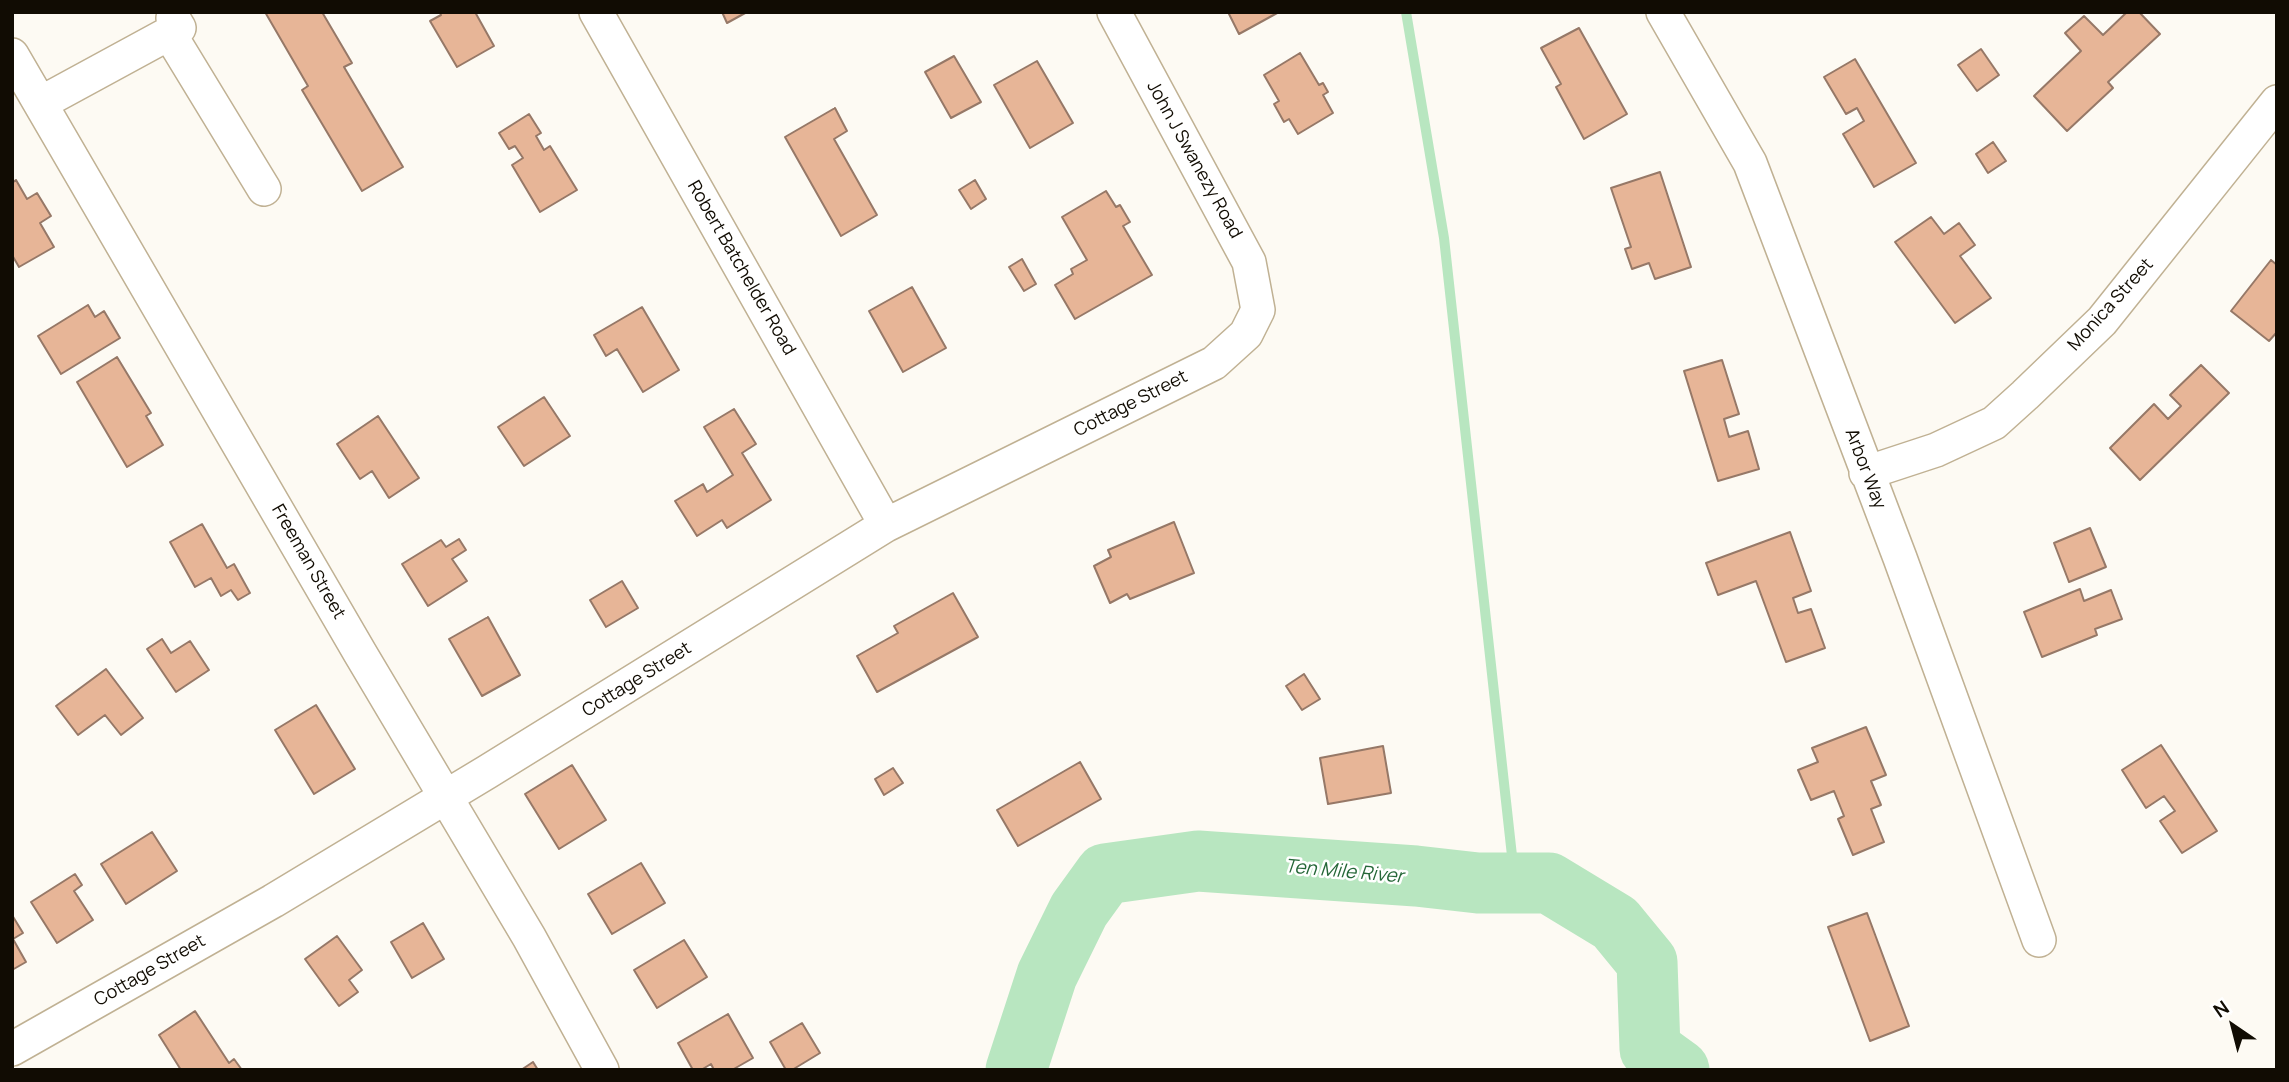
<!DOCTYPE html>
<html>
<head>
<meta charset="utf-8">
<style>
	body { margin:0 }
	#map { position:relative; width:2289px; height:1082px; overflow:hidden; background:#fdfaf3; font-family:Manrope,sans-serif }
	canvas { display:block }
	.frame { position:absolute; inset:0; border:14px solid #110c03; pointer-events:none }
	.north { position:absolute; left:2198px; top:991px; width:70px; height:70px; -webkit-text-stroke:5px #fff; paint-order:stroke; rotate:325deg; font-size:19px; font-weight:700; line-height:28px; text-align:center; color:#110c03 }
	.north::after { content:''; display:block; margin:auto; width:24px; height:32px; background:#110c03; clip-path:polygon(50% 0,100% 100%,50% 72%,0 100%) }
</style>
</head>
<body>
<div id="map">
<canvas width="2289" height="1082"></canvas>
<div class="frame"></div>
<div class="north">N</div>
</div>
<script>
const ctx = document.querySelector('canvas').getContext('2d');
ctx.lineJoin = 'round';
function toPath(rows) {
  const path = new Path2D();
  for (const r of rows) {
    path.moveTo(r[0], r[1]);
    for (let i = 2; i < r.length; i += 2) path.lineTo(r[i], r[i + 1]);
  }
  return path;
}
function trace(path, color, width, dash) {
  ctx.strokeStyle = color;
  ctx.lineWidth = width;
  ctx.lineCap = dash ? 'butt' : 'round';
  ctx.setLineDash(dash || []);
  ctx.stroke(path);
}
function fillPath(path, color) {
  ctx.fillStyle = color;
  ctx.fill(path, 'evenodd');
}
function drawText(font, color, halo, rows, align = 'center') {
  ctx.font = font + ' Manrope,sans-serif';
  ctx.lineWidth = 5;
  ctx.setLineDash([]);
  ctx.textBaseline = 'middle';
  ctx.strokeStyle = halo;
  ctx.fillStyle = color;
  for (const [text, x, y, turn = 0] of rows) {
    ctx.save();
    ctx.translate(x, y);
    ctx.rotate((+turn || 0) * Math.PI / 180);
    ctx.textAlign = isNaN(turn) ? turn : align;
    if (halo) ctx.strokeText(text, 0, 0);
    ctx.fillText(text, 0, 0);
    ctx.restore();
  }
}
trace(toPath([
	[1406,12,1444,238,1515,883]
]), '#b8e6c0', 10);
trace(toPath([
	[1016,1070,1047,975,1079,910,1105,874,1198,861,1416,876,1478,883,1549,883,1615,923,1647,962,1650,1049,1679,1070]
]), '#b8e6c0', 61);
const building = toPath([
	[265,12,322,12,352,63,344,67,403,167,362,191,302,90,308,86,265,12],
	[439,12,475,12,494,46,457,67,430,21,441,15,439,12],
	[722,12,747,12,727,23,722,12],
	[1228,12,1279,12,1239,34,1228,12],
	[2127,12,2139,12,2160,34,2108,82,2113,88,2067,131,2034,96,2081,51,2065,33,2084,16,2103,35,2127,12],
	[1579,28,1627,114,1584,139,1556,87,1561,84,1541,48,1579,28],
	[1981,49,1999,75,1977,91,1958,65,1981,49],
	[1300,53,1319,85,1323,83,1328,92,1323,95,1333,113,1298,134,1289,119,1284,122,1274,104,1279,101,1264,75,1300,53],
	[954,56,981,102,951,118,925,72,954,56],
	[1855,59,1916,163,1874,187,1843,134,1864,121,1857,108,1846,114,1824,77,1855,59],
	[1037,61,1073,123,1030,148,994,85,1037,61],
	[835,108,847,131,834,139,877,215,841,236,785,137,835,108],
	[529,114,541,133,536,136,544,150,550,146,577,190,540,212,512,165,523,158,515,146,509,149,499,133,529,114],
	[1993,142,2006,161,1988,173,1976,154,1993,142],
	[1660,172,1691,267,1655,279,1649,263,1632,269,1625,249,1631,247,1611,188,1660,172],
	[16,180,27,199,37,193,51,216,40,223,54,247,19,267,12,255,12,183,16,180],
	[975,180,986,199,971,209,959,190,975,180],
	[1106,191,1116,207,1120,205,1130,222,1123,226,1152,275,1075,319,1055,285,1073,274,1071,269,1087,260,1062,217,1106,191],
	[1931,217,1944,234,1959,223,1975,245,1960,256,1991,298,1955,323,1895,242,1931,217],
	[1022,259,1036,284,1024,291,1009,267,1022,259],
	[2271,260,2277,265,2277,332,2269,341,2231,311,2271,260],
	[912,287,946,348,903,372,869,311,912,287],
	[88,305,95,317,104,311,120,338,61,374,38,336,88,305],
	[642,307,679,370,643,392,617,349,606,356,594,335,642,307],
	[117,357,151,413,146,416,163,445,127,467,77,382,117,357],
	[1722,360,1739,414,1724,419,1729,437,1748,431,1759,469,1718,481,1684,371,1722,360],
	[2201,365,2229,393,2140,480,2110,448,2154,404,2168,419,2181,406,2170,395,2201,365],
	[544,397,570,436,524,466,498,427,544,397],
	[734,409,756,444,742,453,771,500,727,528,722,520,697,536,675,501,703,484,707,492,733,475,704,427,734,409],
	[378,416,419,478,389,498,372,471,360,479,337,444,378,416],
	[1174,522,1194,573,1130,599,1127,594,1110,603,1094,566,1111,557,1108,550,1174,522],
	[202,524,227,568,234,564,250,593,238,600,231,590,221,596,211,578,195,587,170,542,202,524],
	[2090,528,2106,567,2069,582,2054,543,2090,528],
	[1790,532,1811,591,1793,598,1798,613,1811,609,1825,648,1786,662,1756,581,1718,595,1706,563,1790,532],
	[459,539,466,550,452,559,467,581,428,606,402,564,441,540,446,547,459,539],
	[622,581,638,608,606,627,590,600,622,581],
	[2080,589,2084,601,2111,590,2122,619,2095,629,2097,635,2042,657,2024,612,2080,589],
	[953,593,978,637,877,692,857,656,898,633,894,626,953,593],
	[488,617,520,675,482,696,449,639,488,617],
	[162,639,171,653,190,641,209,670,176,692,147,649,162,639],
	[106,669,143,718,121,735,105,715,78,735,56,706,106,669],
	[1304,674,1320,699,1302,710,1286,686,1304,674],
	[316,705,355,769,314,794,275,730,316,705],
	[1866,727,1886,775,1871,781,1881,805,1871,809,1884,842,1853,855,1838,819,1844,816,1834,791,1811,800,1798,770,1818,762,1812,748,1866,727],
	[2161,745,2217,831,2182,853,2160,821,2175,811,2164,796,2146,808,2122,770,2161,745],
	[1383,746,1391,793,1328,804,1320,758,1383,746],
	[1080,762,1101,799,1018,846,997,810,1080,762],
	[572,765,606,820,559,849,525,794,572,765],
	[893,768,903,783,884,795,875,779,893,768],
	[152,832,177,871,126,904,101,864,152,832],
	[641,863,665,903,612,934,588,894,641,863],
	[75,874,82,885,74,891,93,920,57,943,31,902,75,874],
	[1867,913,1909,1026,1870,1041,1828,927,1867,913],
	[12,915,23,933,13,939,26,962,12,970,12,915],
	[423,923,444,959,412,978,391,942,423,923],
	[337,936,362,970,349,980,358,992,339,1006,305,959,337,936],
	[684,940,707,977,657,1008,634,970,684,940],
	[195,1011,229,1063,234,1059,242,1070,181,1070,159,1035,195,1011],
	[728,1014,753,1058,732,1070,714,1070,711,1064,701,1070,693,1070,678,1043,728,1014],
	[802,1023,820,1053,792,1070,786,1070,770,1042,802,1023],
	[533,1062,538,1070,521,1070,533,1062]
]);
fillPath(building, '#e7b597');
trace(building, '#967867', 2);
const minor = toPath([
	[596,12,886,525],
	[1663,12,1750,163,1900,558,2039,940],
	[169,33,264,189],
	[12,55,360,653,529,937,602,1070],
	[41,103,179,28,173,18],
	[1866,473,1936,450,1994,423,2025,395,2102,321,2277,102],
	[12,1049,273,901,487,772,886,525,1214,363,1246,334,1258,310,1249,262,1114,12]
]);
trace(minor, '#c0b193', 36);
trace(minor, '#fff', 33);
drawText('18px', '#110c03', '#fff', [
	["John J Swanezy Road",1194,160,61],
	["Robert Batchelder Road",741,268,60],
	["Monica Street",2111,305,-48],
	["Cottage Street",1131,404,-27],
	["Arbor Way",1865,469,69],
	["Freeman Street",308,562,60],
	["Cottage Street",637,680,-32],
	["Cottage Street",150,971,-30]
]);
drawText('italic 19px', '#256738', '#fff', [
	["Ten Mile River",1344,872,5]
]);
</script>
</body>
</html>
